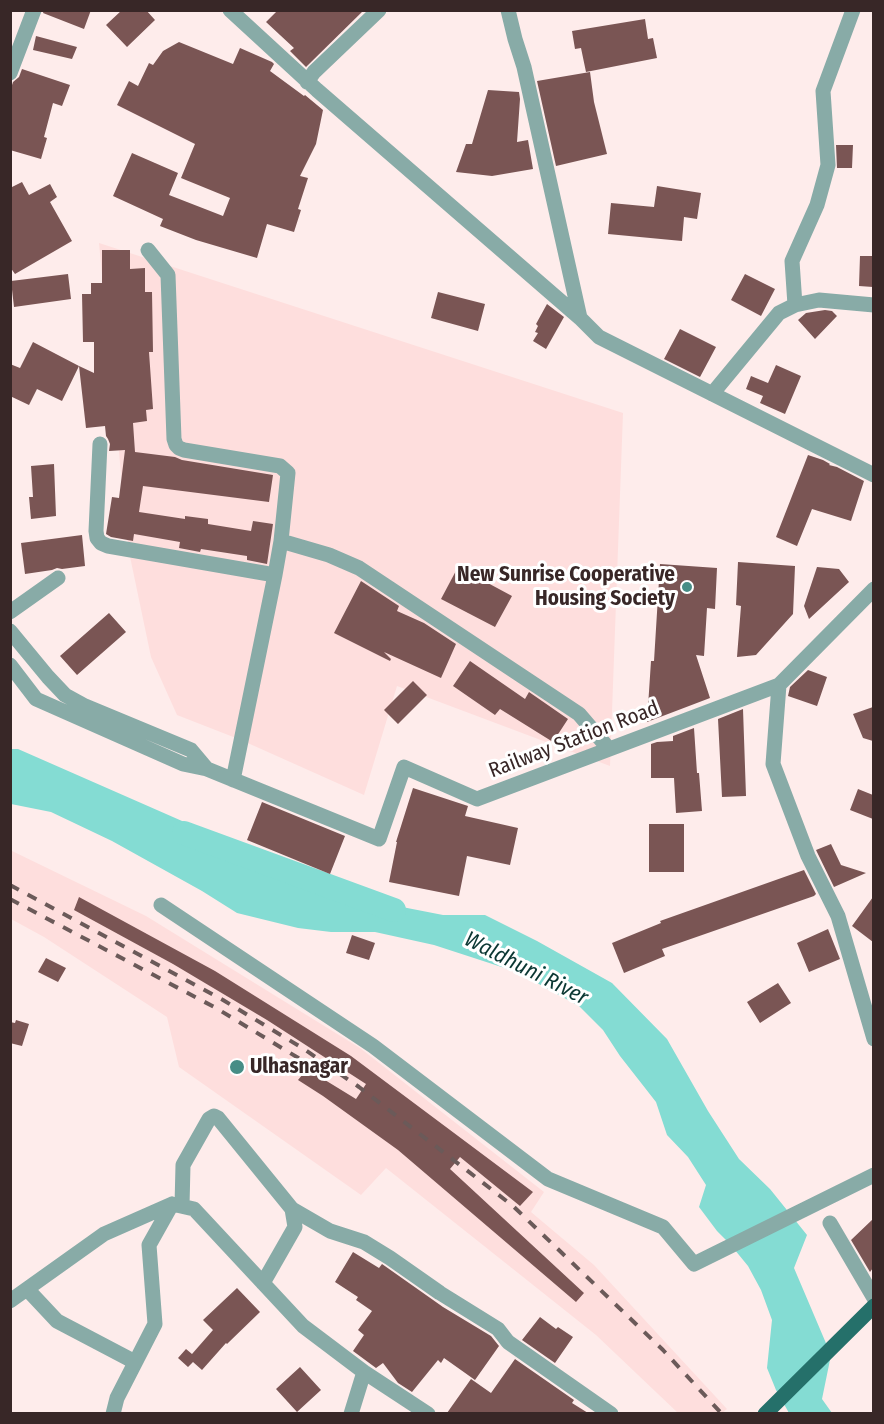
<!DOCTYPE html>
<html>
<head>
<meta charset="utf-8">
<style>
	body { margin:0 }
	#map { position:relative; width:884px; height:1424px; overflow:hidden; background:#feeceb; font-family:"Fira Sans Condensed",sans-serif }
	canvas { display:block }
	.frame { position:absolute; inset:0; border:12px solid #382727; pointer-events:none }
</style>
</head>
<body>
<div id="map">
<canvas width="884" height="1424"></canvas>
<div class="frame"></div>
</div>
<script>
const ctx = document.querySelector('canvas').getContext('2d');
ctx.lineJoin = 'round';
function fillPath(path, color) {
  ctx.fillStyle = color;
  ctx.fill(path, 'evenodd');
}
function toPath(rows) {
  const path = new Path2D();
  for (const r of rows) {
    path.moveTo(r[0], r[1]);
    for (let i = 2; i < r.length; i += 2) path.lineTo(r[i], r[i + 1]);
  }
  return path;
}
function trace(path, color, width, dash) {
  ctx.strokeStyle = color;
  ctx.lineWidth = width;
  ctx.lineCap = dash ? 'butt' : 'round';
  ctx.setLineDash(dash || []);
  ctx.stroke(path);
}
function drawText(font, color, halo, rows, align = 'center') {
  ctx.font = font + ' "Fira Sans Condensed",sans-serif';
  ctx.lineWidth = 6;
  ctx.setLineDash([]);
  ctx.textBaseline = 'middle';
  ctx.strokeStyle = halo;
  ctx.fillStyle = color;
  for (const [text, x, y, turn = 0] of rows) {
    ctx.save();
    ctx.translate(x, y);
    ctx.rotate((+turn || 0) * Math.PI / 180);
    ctx.textAlign = isNaN(turn) ? turn : align;
    if (halo) ctx.strokeText(text, 0, 0);
    ctx.fillText(text, 0, 0);
    ctx.restore();
  }
}
fillPath(toPath([
	[99,243,623,413,610,766,397,686,364,795,241,740,177,715,151,657,128,547],
	[10,850,146,916,360,1048,544,1192,531,1212,594,1265,727,1409,722,1413,678,1413,596,1335,386,1168,361,1195,179,1067,167,1017,44,937,11,919]
]), '#fededd');
fillPath(toPath([
	[11,749,18,749,198,828,215,845,237,858,265,869,300,887,443,915,485,915,537,941,612,983,667,1039,708,1111,739,1159,770,1189,807,1235,794,1268,831,1355,822,1399,832,1413,789,1413,776,1390,767,1368,772,1320,761,1290,748,1266,730,1244,717,1231,699,1207,706,1185,688,1157,667,1135,656,1102,620,1056,603,1030,579,1006,517,972,434,945,375,932,331,932,298,928,237,913,202,891,112,841,51,812,11,804]
]), '#84dcd3');
trace(toPath([
	[184,833,394,910]
]), '#84dcd3', 24);
fillPath(toPath([
	[44,10,91,10,84,29,43,13],
	[122,10,146,10,155,20,127,47,106,25],
	[278,10,364,10,306,67,290,51,294,48,266,22],
	[645,19,648,39,653,38,657,58,586,72,581,48,575,49,572,31],
	[36,36,77,47,72,59,33,50],
	[179,42,233,64,240,48,272,62,274,64,270,71,304,96,305,95,323,110,316,144,300,176,308,178,298,209,301,210,294,232,267,224,257,258,196,240,160,226,163,219,113,196,132,153,178,173,169,195,223,216,230,198,181,178,195,144,117,105,129,81,138,86,149,63,153,65,163,51],
	[22,69,70,85,62,106,53,103,44,137,47,138,41,159,10,150,10,91,13,82,19,77],
	[590,72,594,102,607,154,556,166,537,81],
	[488,90,519,92,520,99,517,142,528,140,533,169,492,176,456,172,466,144,472,144],
	[836,145,853,145,852,168,837,168],
	[22,182,29,195,50,184,57,197,50,202,72,241,15,274,10,267,10,188],
	[657,186,701,193,697,219,684,217,682,241,608,234,611,203,654,207],
	[102,250,130,250,130,269,145,268,145,292,152,292,153,352,149,352,153,409,146,410,147,421,133,423,135,452,175,457,182,460,273,475,269,502,143,486,139,512,185,519,185,516,208,519,208,524,251,531,253,521,273,524,267,564,247,560,247,556,201,549,200,552,179,548,180,542,134,534,133,541,111,537,106,534,112,497,119,498,125,450,109,451,110,444,108,439,106,436,105,426,86,428,79,366,94,373,94,342,83,342,82,294,91,294,91,283,102,283],
	[860,256,873,256,873,287,859,286],
	[68,274,71,299,14,307,11,281],
	[745,274,775,289,761,316,731,300],
	[438,292,485,304,478,331,431,318],
	[547,304,564,317,546,349,533,341,538,333,535,332,538,326,536,324],
	[825,310,832,311,837,316,815,339,798,320,806,313],
	[680,329,716,347,700,377,664,359],
	[33,342,79,366,62,401,37,389,29,405,10,396,10,364,20,368],
	[776,365,801,376,785,414,760,403,763,396,746,389,751,376,768,383],
	[808,455,823,460,830,464,829,465,837,467,864,481,851,521,812,509,797,546,776,537],
	[54,464,56,516,31,519,29,497,33,497,31,466],
	[82,535,85,566,62,569,57,568,52,570,25,574,21,543],
	[738,562,795,566,793,614,756,655,737,657,741,606,736,605],
	[660,564,717,568,715,609,707,608,704,656,696,655,710,698,647,722,651,661,654,661],
	[458,567,512,596,495,627,441,599],
	[817,567,839,569,849,582,809,619,804,606],
	[361,581,399,606,397,611,424,623,456,644,441,678,384,652,391,659,390,661,334,633],
	[109,613,126,632,77,675,60,656],
	[470,661,525,699,529,692,568,719,553,742,500,709,495,715,453,686],
	[808,670,827,677,817,706,788,696,790,687],
	[413,681,427,695,398,724,384,710],
	[873,707,873,741,863,738,853,714],
	[743,709,746,796,722,797,718,719],
	[694,728,697,773,699,773,702,811,676,813,674,778,651,778,651,744,657,742,673,741,673,736],
	[413,788,468,806,465,816,518,828,510,865,467,856,459,896,389,882,397,842,396,842],
	[858,789,873,795,873,819,850,810],
	[262,802,345,836,330,874,247,840],
	[649,824,684,824,684,872,649,872],
	[831,844,841,865,866,873,834,887,816,850],
	[804,870,816,894,814,896,662,949,665,956,624,973,612,943,661,923,660,921],
	[79,897,215,971,351,1056,533,1192,520,1206,460,1157,450,1169,584,1293,576,1302,398,1150,323,1096,298,1080,307,1069,356,1099,366,1084,267,1020,173,964,74,910],
	[873,897,873,942,852,926],
	[828,929,840,959,809,972,797,943],
	[352,935,375,943,369,960,346,953],
	[46,958,66,968,58,982,38,972],
	[778,983,791,1003,760,1023,747,1002],
	[16,1020,29,1024,22,1046,10,1043,10,1022,15,1023],
	[873,1219,873,1268,870,1272,851,1240],
	[353,1252,379,1268,382,1264,443,1307,491,1336,499,1346,475,1380,444,1358,441,1363,438,1360,412,1392,398,1383,383,1363,376,1368,353,1351,364,1335,358,1330,372,1311,356,1300,358,1297,335,1282],
	[237,1288,260,1312,227,1344,226,1343,202,1370,193,1362,188,1367,178,1358,186,1349,192,1354,213,1330,203,1320],
	[540,1317,556,1329,558,1327,573,1337,555,1363,522,1340],
	[515,1359,574,1400,572,1403,588,1413,447,1413,471,1379,491,1393],
	[300,1367,321,1390,297,1412,276,1389]
]), '#7a5554');
trace(toPath([
	[230,10,317,90,580,318,599,337,874,475],
	[508,10,515,39,524,67,580,318],
	[10,73,34,10],
	[307,82,314,72,379,10],
	[148,250,168,275,174,439,176,445,179,448,184,450,280,466,288,473,281,541,275,575],
	[795,305,792,261,817,205,828,165,823,91,853,10],
	[712,394,779,313,795,305,819,300,874,305],
	[100,444,96,531,97,538,101,543,108,546,275,575,233,780],
	[281,541,329,555,359,568,579,714,609,749],
	[10,612,58,578],
	[10,631,48,677,65,695,85,706,191,750,207,769],
	[10,665,36,699,183,764,207,769,379,839,404,767,477,799,779,685,874,589],
	[779,685,773,764,808,856,838,916,874,1039],
	[161,905,373,1046,548,1179,663,1227,694,1264,874,1175],
	[182,1206,183,1165,209,1119,214,1116,218,1118,292,1209,330,1231,364,1242,390,1258,440,1293,498,1329,508,1342,611,1414],
	[830,1223,874,1298],
	[263,1283,295,1227,292,1209],
	[27,1289,57,1321,135,1362],
	[10,1301,104,1234,172,1204,194,1209,303,1326,364,1372,428,1414],
	[113,1414,117,1398,155,1324,149,1245,172,1204],
	[351,1414,364,1372]
]), '#88aba7', 15);
trace(toPath([
	[765,1414,874,1306]
]), '#25706a', 15);
trace(toPath([
	[10,885,223,1000,304,1049,359,1087,513,1206,663,1350,722,1414],
	[10,899,216,1008,323,1073]
]), '#6b5a59', 4, [10, 10]);
for (const [x, y, r, color] of [
	[687,587,6,"#478d86"],
	[237,1067,8,"#478d86"]
]) {
  const dot = new Path2D();
  dot.arc(x, y, r, 0, 2 * Math.PI);
  ctx.fillStyle = color;
  ctx.fill(dot);
  trace(dot, '#fff', 2);
}
drawText('bold 21px', '#382727', '#fff', [
	["New Sunrise Cooperative",675,575],
	["Housing Society",675,599],
	["Ulhasnagar",250,1067,"left"]
], 'right');
drawText('21px', '#382727', '#fff', [
	["Railway Station Road",574,740,-21]
]);
drawText('italic 22px', '#0b3733', '#fff', [
	["Waldhuni River",526,969,27]
]);
</script>
</body>
</html>
